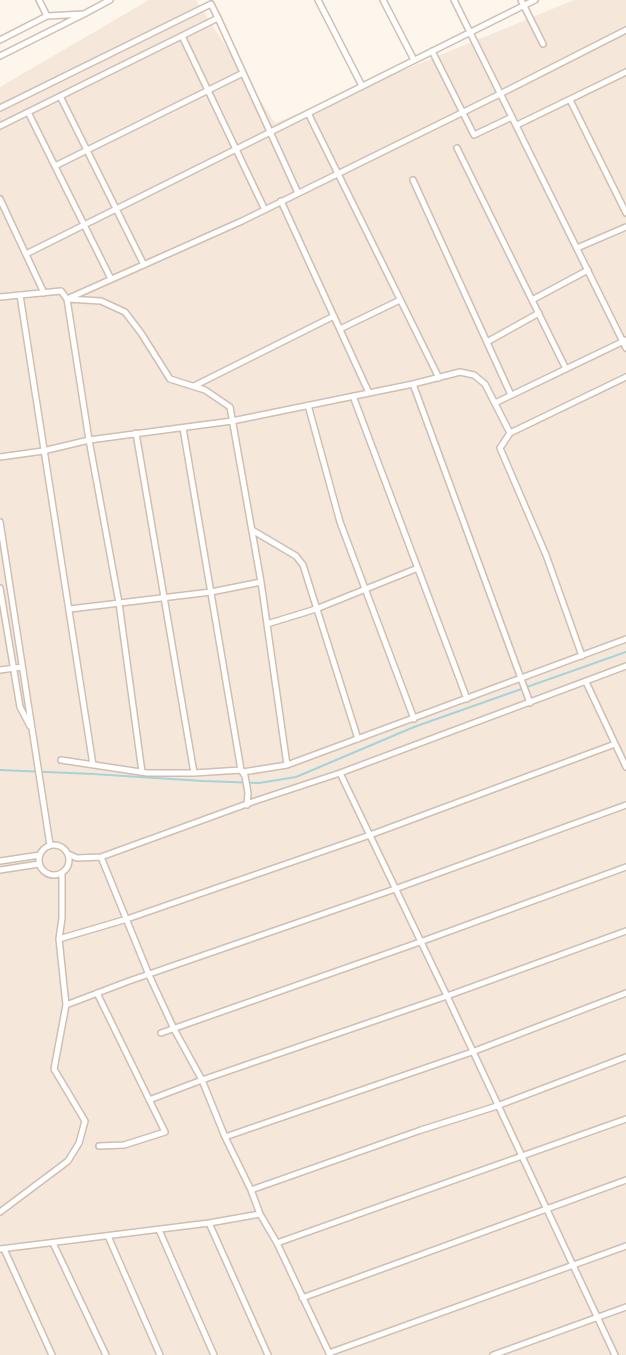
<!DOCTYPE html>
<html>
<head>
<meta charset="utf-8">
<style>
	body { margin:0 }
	canvas { display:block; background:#fdf6ec }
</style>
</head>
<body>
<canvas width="626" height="1355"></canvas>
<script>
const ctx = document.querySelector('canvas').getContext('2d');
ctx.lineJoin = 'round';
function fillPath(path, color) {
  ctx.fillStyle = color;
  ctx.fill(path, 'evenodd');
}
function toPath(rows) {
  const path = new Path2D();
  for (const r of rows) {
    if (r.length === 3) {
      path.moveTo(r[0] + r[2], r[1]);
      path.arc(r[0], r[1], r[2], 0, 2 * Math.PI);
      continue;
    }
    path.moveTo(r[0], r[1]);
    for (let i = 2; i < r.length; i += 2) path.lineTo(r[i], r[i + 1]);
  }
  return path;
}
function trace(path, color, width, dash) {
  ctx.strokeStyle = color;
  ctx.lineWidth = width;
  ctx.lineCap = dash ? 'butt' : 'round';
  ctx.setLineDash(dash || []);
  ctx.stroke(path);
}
fillPath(toPath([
	[149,0,196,0,275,123,574,0,626,0,626,1355,0,1355,0,87]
]), '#f5e8da');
trace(toPath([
	[0,770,93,774,203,781,259,783,296,777,414,727,626,652]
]), '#a5d3da', 2);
const street = toPath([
	[39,0,47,16],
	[318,0,362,86],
	[383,0,414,60],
	[454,0,626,348],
	[521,0,543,44],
	[84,14,110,0],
	[218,18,298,193],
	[182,36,265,210],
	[0,40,47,16,84,14,0,56],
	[432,51,474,135,512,117],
	[60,96,144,265],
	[570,100,626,213],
	[0,108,211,4,218,18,0,126],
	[28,112,111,279],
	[308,113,439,378],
	[517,125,626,72],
	[457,148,566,369],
	[55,166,243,73],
	[413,180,511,395],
	[0,199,44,293],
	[281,201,369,393],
	[577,248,626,227],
	[26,254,535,0],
	[20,295,93,765],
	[0,297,61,291,67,299,101,301,125,312,141,333,170,379,205,390,230,407,261,582,287,765],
	[532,300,588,270],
	[340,329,400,300],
	[487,342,539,313],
	[413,384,530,703],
	[194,386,334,316],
	[353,396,467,699],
	[495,403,626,340],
	[308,405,340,522,414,719],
	[183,428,241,770,245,776,248,793,247,805],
	[136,433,194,773],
	[510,433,626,377],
	[0,457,43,451,89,440,232,421,413,384,460,372,474,375,485,384,510,433,500,448,546,555,582,656],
	[0,522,50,845],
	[252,530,296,556,303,565,358,739],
	[0,588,20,707,30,726],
	[70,609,211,592,261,582],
	[267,624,316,609,418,568],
	[0,670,22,667],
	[586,682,626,767],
	[61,760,147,773,194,773,241,770],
	[142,772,119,603,89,440,67,299,242,221,500,94,626,30],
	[243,772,287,765,626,639],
	[340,773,447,996,615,1355],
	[54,860,15],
	[68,854,77,858,101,857,255,801,340,773,626,666],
	[101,857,149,975,174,1029,202,1080,225,1137,251,1190,260,1214,277,1243,330,1355],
	[0,861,40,855],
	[0,870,39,864],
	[59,939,127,919,370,835,615,744],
	[97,993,165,1132,124,1145,99,1146],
	[66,1005,129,981,395,889,626,805],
	[161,1033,420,942,626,867],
	[149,1100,202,1080,447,996,626,931],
	[225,1137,472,1052,626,993],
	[251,1190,421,1130,497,1106,626,1057],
	[0,1212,68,1161,79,1143,85,1121,54,1069,66,1005,59,939,62,918,62,873],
	[209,1223,268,1355],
	[159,1230,214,1355],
	[108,1236,160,1355],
	[53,1243,106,1355],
	[277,1243,626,1119],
	[0,1249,209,1223,260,1214],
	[4,1249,52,1355],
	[302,1298,626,1180],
	[329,1353,626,1246],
	[493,1355,626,1307]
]);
trace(street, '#d1beb0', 8);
trace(street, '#fff', 5);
</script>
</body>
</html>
